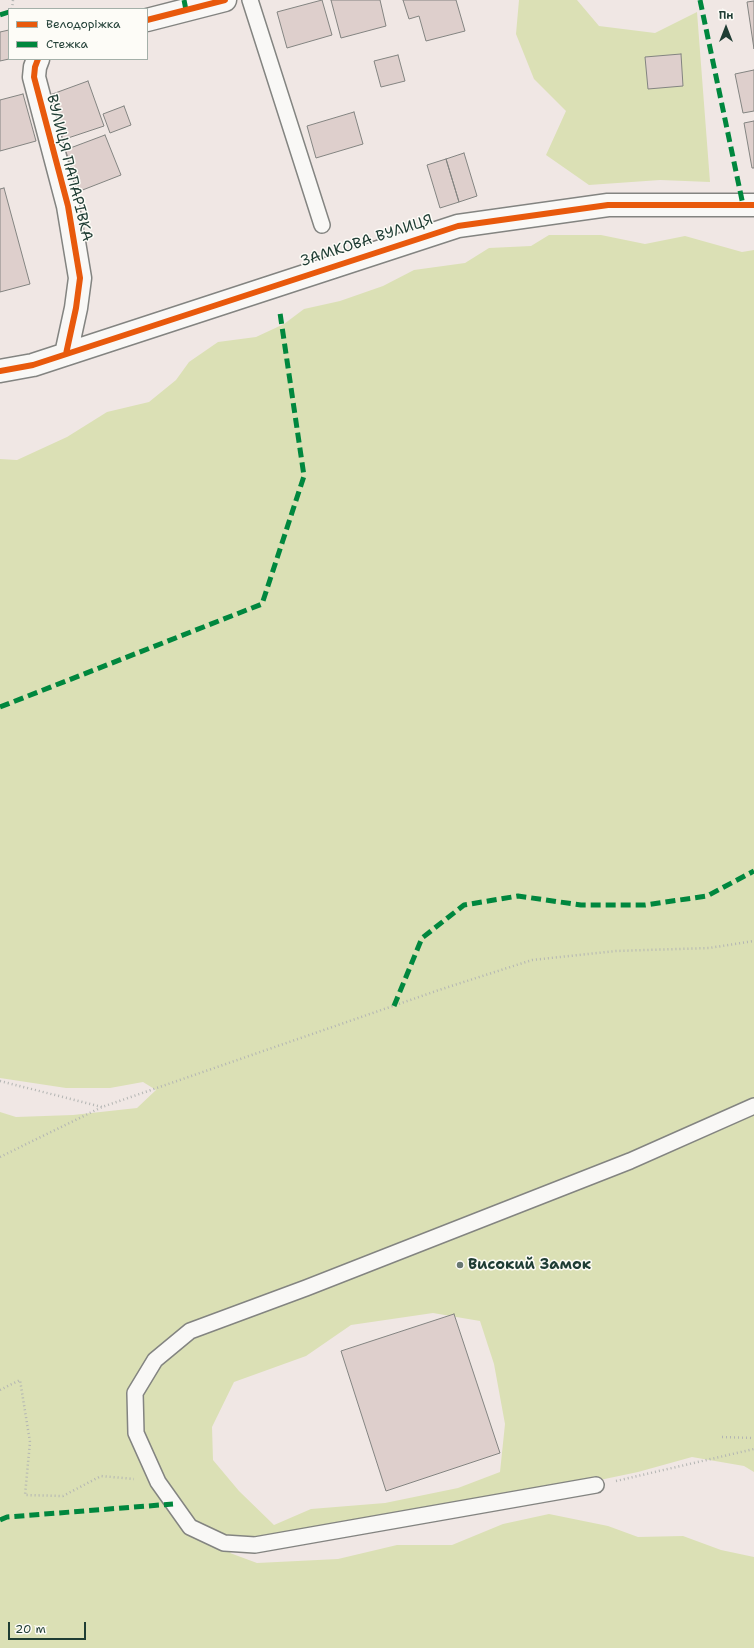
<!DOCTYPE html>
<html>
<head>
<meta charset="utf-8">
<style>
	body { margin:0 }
	#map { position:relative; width:754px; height:1648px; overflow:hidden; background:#f0e7e4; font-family:"Shantell Sans",sans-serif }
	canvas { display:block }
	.legend { position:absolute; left:8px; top:8px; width:140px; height:52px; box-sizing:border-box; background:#fdfcf7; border:1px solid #a4b0a9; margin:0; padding:5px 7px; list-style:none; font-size:12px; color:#1f3d34 }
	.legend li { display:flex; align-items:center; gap:8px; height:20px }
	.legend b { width:20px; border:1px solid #a4b0a9 }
	.north { position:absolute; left:706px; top:8px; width:40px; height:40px; -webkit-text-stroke:3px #fdfcf7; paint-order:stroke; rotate:0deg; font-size:11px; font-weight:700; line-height:16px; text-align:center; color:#1f3d34 }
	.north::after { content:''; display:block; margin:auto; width:14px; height:18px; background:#1f3d34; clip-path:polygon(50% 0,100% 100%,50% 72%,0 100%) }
	.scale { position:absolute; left:8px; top:1622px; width:78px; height:18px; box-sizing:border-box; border:2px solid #1f3d34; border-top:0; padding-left:5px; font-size:12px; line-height:14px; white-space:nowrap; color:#1f3d34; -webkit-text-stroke:3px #fdfcf7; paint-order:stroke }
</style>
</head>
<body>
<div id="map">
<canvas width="754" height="1648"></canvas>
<ul class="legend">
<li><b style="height:5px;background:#e8590c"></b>Велодоріжка</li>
<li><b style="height:5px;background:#00873e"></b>Стежка</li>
</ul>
<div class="north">Пн</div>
<div class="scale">20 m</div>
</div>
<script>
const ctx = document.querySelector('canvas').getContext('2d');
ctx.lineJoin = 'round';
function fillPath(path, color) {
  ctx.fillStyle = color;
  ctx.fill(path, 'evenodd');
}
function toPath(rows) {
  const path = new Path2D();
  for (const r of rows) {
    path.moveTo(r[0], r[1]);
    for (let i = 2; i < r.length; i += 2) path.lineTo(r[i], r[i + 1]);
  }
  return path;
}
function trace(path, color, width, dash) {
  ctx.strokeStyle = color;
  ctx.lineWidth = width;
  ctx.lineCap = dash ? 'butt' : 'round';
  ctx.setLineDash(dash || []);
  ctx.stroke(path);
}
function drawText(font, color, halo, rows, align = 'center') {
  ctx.font = font + ' "Shantell Sans",sans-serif';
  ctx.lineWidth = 3;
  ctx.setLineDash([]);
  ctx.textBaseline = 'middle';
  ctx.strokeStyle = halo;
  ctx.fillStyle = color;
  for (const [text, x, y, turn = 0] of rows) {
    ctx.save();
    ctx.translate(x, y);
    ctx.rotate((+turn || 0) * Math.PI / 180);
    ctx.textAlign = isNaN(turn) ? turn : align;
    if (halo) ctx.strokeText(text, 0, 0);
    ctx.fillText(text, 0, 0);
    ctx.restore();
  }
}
fillPath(toPath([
	[519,0,577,0,599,26,655,33,697,12,710,182,660,180,589,185,546,155,566,111,534,79,516,34],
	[549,235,601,235,645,244,685,236,742,252,754,250,754,1472,744,1466,692,1457,638,1472,576,1485,307,1530,244,1538,230,1553,257,1563,338,1559,397,1545,452,1545,503,1524,549,1514,608,1526,638,1537,683,1536,721,1550,754,1557,754,1648,0,1648,0,1112,16,1117,73,1115,137,1108,156,1090,143,1082,110,1088,66,1088,0,1078,0,459,17,460,67,437,107,412,149,402,176,380,189,362,218,342,256,337,284,324,304,309,340,301,383,286,414,270,465,263,489,248,531,246],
	[433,1313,480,1321,494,1364,505,1424,500,1472,458,1488,385,1503,311,1509,274,1525,239,1491,213,1460,212,1427,234,1382,306,1356,351,1325]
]), '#dbe0b5');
const building = toPath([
	[322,0,332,35,287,48,277,12,322,0],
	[331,0,380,0,386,26,341,38,331,0],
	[403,0,456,0,465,31,426,41,419,16,409,19,403,0],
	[754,1,754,49,747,2,754,1],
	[9,30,9,59,0,61,0,32,9,30],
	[681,54,683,86,648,89,645,57,681,54],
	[398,55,405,81,381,87,374,61,398,55],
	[754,70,754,111,743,113,735,74,754,70],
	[88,81,104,126,62,140,47,96,88,81],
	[23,94,36,141,0,151,0,100,23,94],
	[124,106,131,125,110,133,103,114,124,106],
	[354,112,363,144,316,158,307,126,354,112],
	[754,121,754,168,752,168,744,123,754,121],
	[105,135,121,175,80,191,65,150,105,135],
	[464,153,477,196,459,202,446,159,464,153],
	[446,159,459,202,440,208,427,165,446,159],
	[4,188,30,284,0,292,0,189,4,188],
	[454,1314,500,1453,386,1491,341,1351,454,1314]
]);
fillPath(building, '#decfcc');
trace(building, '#838481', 1);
const service = toPath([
	[250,0,322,225],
	[596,1485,255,1545,224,1543,190,1527,158,1482,136,1433,135,1393,155,1360,190,1331,306,1288,630,1161,754,1106]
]);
const minor = toPath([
	[147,20,225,0],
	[38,59,35,67,34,77,68,206,80,278,76,308,66,354],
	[0,371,33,365,458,226,608,205,754,205]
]);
trace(service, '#838481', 18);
trace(minor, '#838481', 25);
trace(toPath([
	[12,9,13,0],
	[0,1081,102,1107],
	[0,1157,102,1107,439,990,532,960,616,951,709,948,754,941],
	[0,1390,20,1380,30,1442,25,1495,63,1496,101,1476,134,1479],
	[722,1437,754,1438],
	[616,1481,754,1449]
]), '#b3b5b3', 2.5, [1, 3]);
trace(service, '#f9f8f6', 15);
trace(minor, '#f9f8f6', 22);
trace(toPath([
	[184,0,186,10],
	[700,0,743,205],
	[0,15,9,12],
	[0,707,262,604,304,476,280,313],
	[394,1006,422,938,464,905,518,896,581,905,645,905,707,896,754,871],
	[0,1520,7,1517,173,1504]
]), '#00873e', 5, [10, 5]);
trace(toPath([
	[147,20,225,0],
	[38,59,35,67,34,77,68,206,80,278,76,308,66,354],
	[0,371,33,365,458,226,608,205,754,205]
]), '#e8590c', 6);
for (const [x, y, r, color] of [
	[460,1265,4,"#687872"]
]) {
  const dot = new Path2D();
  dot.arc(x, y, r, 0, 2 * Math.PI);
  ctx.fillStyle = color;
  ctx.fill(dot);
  trace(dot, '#fdfcf7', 1.5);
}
drawText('15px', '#1f3d34', '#fdfcf7', [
	["ВУЛИЦЯ ПАПАРІВКА",69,168,76],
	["ЗАМКОВА ВУЛИЦЯ",367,241,-18]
]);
drawText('bold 15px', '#1f3d34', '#fdfcf7', [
	["Високий Замок",468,1265]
], 'left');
</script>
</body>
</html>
